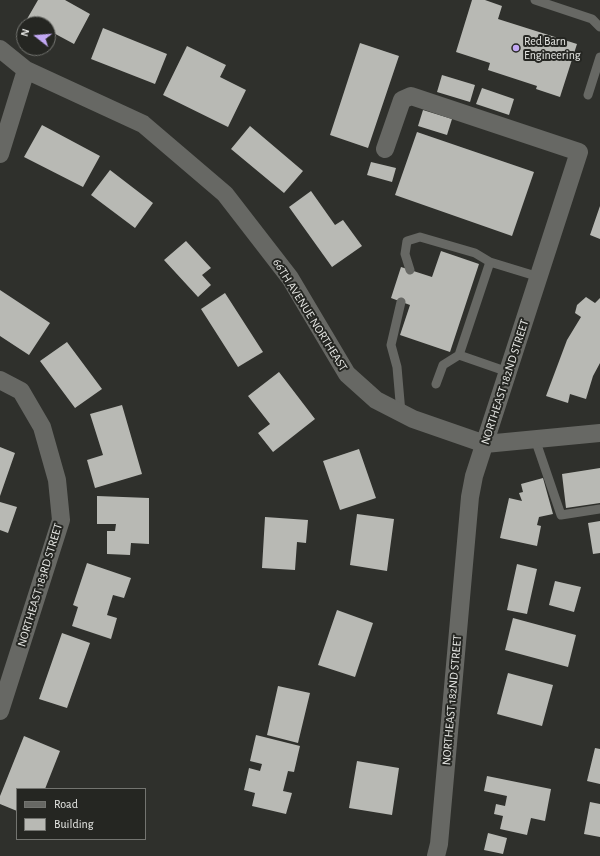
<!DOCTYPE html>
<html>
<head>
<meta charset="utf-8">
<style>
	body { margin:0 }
	#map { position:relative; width:600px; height:856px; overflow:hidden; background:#2f302c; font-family:"Alegreya Sans",sans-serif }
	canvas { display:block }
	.legend { position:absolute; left:16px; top:788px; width:130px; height:52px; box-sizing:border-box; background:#252622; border:1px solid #737470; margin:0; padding:5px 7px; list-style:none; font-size:12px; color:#e8e9e6 }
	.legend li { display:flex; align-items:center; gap:8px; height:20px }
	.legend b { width:20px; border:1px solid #737470 }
	.north { position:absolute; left:16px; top:16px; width:40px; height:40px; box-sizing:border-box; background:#252622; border:1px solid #737470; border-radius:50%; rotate:287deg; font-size:11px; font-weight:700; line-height:16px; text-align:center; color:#e8e9e6 }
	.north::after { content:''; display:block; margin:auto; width:14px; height:18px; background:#c2a8f3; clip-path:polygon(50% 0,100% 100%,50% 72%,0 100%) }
</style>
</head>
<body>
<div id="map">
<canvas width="600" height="856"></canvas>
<ul class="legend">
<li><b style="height:5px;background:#676864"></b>Road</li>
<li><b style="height:11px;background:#b8b9b4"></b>Building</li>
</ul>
<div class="north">N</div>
</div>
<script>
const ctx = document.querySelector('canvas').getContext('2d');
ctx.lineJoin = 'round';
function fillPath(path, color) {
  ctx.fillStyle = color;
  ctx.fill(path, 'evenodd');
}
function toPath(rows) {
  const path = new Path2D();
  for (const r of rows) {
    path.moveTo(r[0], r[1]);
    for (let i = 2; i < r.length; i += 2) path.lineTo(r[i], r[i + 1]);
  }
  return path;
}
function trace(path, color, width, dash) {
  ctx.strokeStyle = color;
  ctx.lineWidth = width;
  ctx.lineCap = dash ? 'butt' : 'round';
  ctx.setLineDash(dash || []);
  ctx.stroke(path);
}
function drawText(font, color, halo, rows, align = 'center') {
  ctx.font = font + ' "Alegreya Sans",sans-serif';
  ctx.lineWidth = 4;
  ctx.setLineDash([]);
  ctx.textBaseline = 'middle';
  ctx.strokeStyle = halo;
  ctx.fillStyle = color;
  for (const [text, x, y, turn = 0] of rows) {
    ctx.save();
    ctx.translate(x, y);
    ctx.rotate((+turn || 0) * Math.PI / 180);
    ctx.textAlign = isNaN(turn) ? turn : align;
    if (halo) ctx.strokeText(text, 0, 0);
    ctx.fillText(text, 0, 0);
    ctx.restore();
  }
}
fillPath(toPath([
	[38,0,65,0,90,14,74,44,48,30,48,24,37,24,27,19],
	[472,0,485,0,502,6,498,19,577,44,560,97,536,89,537,86,488,70,490,63,456,52],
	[103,28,167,54,155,84,91,59],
	[360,43,399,56,368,148,330,135],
	[187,46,226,65,220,77,246,90,228,127,163,95],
	[442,75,475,85,470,102,437,92],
	[482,88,514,99,509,115,476,104],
	[423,110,452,119,447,135,418,126],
	[42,125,100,156,83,187,24,157],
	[250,126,303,171,284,193,231,149],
	[417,132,534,172,512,236,395,195],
	[371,162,396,168,392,182,367,175],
	[110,170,153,203,135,228,91,195],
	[311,191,335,225,343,220,362,246,332,267,289,207],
	[600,206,600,239,590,235],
	[186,241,211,268,202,275,211,285,198,297,164,260],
	[441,251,479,264,450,352,400,335,410,305,391,298,401,267,432,277],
	[0,290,50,323,29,355,0,336],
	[225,293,263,352,238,367,201,309],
	[586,297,595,303,600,298,600,363,593,376,586,399,570,394,568,403,546,396,567,340,581,317,575,313,577,305],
	[67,342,102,389,75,408,40,361],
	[279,372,315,419,273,452,258,433,270,424,248,396],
	[122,405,142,474,95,488,87,460,103,455,90,414],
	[0,447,15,453,0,496],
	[359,449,376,498,340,510,323,461],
	[600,468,600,503,566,508,562,474],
	[543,478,553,514,539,517,537,525,541,526,537,546,500,538,509,498,522,501,519,493,523,492,521,484],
	[97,496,149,498,149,544,131,543,130,555,107,554,107,531,115,531,116,524,97,524],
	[0,502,17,507,8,533,0,530],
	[357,514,394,519,387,571,350,565],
	[265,517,308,520,306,543,297,542,295,570,262,568],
	[600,521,600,553,593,554,588,523],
	[87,563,131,578,124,598,113,595,107,615,117,618,111,639,72,626,78,607,73,605],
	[517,564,537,569,527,614,507,610],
	[555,581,581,587,574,612,549,605],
	[337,610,373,623,355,677,318,665],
	[513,618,576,635,568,667,505,650],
	[62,633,90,643,67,708,39,699],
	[508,673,553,685,542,726,497,714],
	[278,686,310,693,298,743,267,735],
	[256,735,300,746,294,772,288,771,283,791,292,793,286,814,252,806,255,793,244,790,249,768,260,771,262,764,250,761],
	[24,736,60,751,45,789,17,789,17,811,0,804,0,796],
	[595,748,600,749,600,784,587,781],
	[357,761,399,768,392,815,349,808],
	[487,776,551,789,545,821,531,818,527,835,500,829,503,816,494,814,496,804,505,806,507,796,484,791],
	[590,802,600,804,600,837,584,834],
	[488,833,507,838,503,854,484,850]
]), '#b8b9b4');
trace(toPath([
	[535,0,592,19,600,27],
	[588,95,600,57],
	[490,262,539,277],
	[410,270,405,254,407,241,420,237,475,253,490,262,459,355],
	[436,384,443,365,459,355,508,372],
	[401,413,397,367,391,345,401,302],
	[535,439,561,515,600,509]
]), '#676864', 9);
trace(toPath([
	[0,49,26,70,143,124,225,194,290,278,347,374,376,400,413,419,485,444,600,433],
	[385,149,402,100,411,96,579,152,474,476,470,497,439,844,436,856],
	[0,154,26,70],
	[0,380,21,391,42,427,57,480,61,520,0,711]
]), '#676864', 18);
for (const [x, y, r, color] of [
	[516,48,4,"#c2a8f3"]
]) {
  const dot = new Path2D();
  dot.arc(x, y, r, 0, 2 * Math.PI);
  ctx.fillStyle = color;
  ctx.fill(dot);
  trace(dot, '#252622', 1.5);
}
drawText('12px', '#e8e9e6', '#252622', [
	["Red Barn",524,41],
	["Engineering",524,55]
], 'left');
drawText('12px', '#e8e9e6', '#252622', [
	["66TH AVENUE NORTHEAST",310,315,58],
	["NORTHEAST 182ND STREET",505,382,-72],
	["NORTHEAST 183RD STREET",40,585,-73],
	["NORTHEAST 182ND STREET",452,700,-85]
]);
</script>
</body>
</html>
